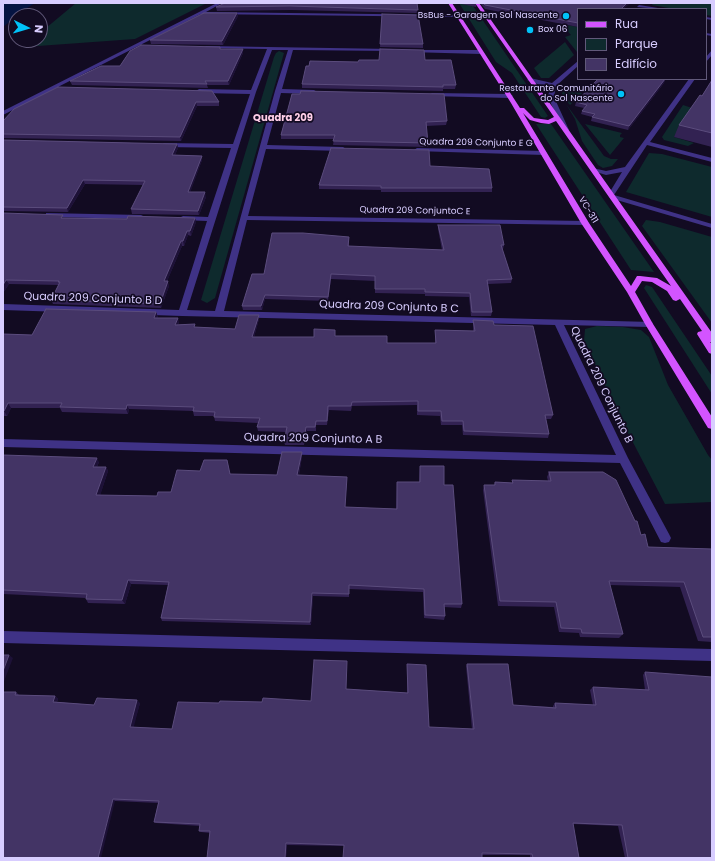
<!DOCTYPE html>
<html>
<head>
<meta charset="utf-8">
<style>
	body { margin:0 }
	#map { position:relative; width:715px; height:861px; overflow:hidden; background:#120b22; font-family:Poppins,sans-serif }
	canvas { display:block }
	.frame { position:absolute; inset:0; border:4px solid #d8cdff; pointer-events:none }
	.legend { position:absolute; left:577px; top:8px; width:130px; height:72px; box-sizing:border-box; background:#120b22; border:1px solid #61597a; margin:0; padding:5px 7px; list-style:none; font-size:12px; color:#d8cdff }
	.legend li { display:flex; align-items:center; gap:8px; height:20px }
	.legend b { width:20px; border:1px solid #61597a }
	.north { position:absolute; left:8px; top:8px; width:40px; height:40px; box-sizing:border-box; background:#120b22; border:1px solid #61597a; border-radius:50%; rotate:95deg; font-size:11px; font-weight:700; line-height:16px; text-align:center; color:#d8cdff }
	.north::after { content:''; display:block; margin:auto; width:14px; height:18px; background:#00c2f8; clip-path:polygon(50% 0,100% 100%,50% 72%,0 100%) }
</style>
</head>
<body>
<div id="map">
<canvas width="715" height="861"></canvas>
<div class="frame"></div>
<ul class="legend">
<li><b style="height:5px;background:#d354ff"></b>Rua</li>
<li><b style="height:11px;background:#0e2a2d"></b>Parque</li>
<li><b style="height:11px;background:#433465"></b>Edifício</li>
</ul>
<div class="north">N</div>
</div>
<script>
const ctx = document.querySelector('canvas').getContext('2d');
ctx.lineJoin = 'round';
function fillPath(path, color) {
  ctx.fillStyle = color;
  ctx.fill(path, 'evenodd');
}
function toPath(rows) {
  const path = new Path2D();
  for (const r of rows) {
    path.moveTo(r[0], r[1]);
    for (let i = 2; i < r.length; i += 2) path.lineTo(r[i], r[i + 1]);
  }
  return path;
}
function trace(path, color, width, dash) {
  ctx.strokeStyle = color;
  ctx.lineWidth = width;
  ctx.lineCap = dash ? 'butt' : 'round';
  ctx.setLineDash(dash || []);
  ctx.stroke(path);
}
function drawText(font, color, halo, rows, align = 'center') {
  ctx.font = font + ' Poppins,sans-serif';
  ctx.lineWidth = 3.5;
  ctx.setLineDash([]);
  ctx.textBaseline = 'middle';
  ctx.strokeStyle = halo;
  ctx.fillStyle = color;
  for (const [text, x, y, turn = 0] of rows) {
    ctx.save();
    ctx.translate(x, y);
    ctx.rotate((+turn || 0) * Math.PI / 180);
    ctx.textAlign = isNaN(turn) ? turn : align;
    if (halo) ctx.strokeText(text, 0, 0);
    ctx.fillText(text, 0, 0);
    ctx.restore();
  }
}
fillPath(toPath([
	[76,3,207,3,135,39,24,47,32,40,40,40,40,33],
	[459,3,471,3,548,116,545,118,541,117,512,73,496,62],
	[653,3,712,3,712,16,706,15,706,9,674,9,652,5],
	[561,24,578,27,577,52,565,37,571,35],
	[565,42,574,55,549,78,541,78,534,68],
	[279,51,284,53,215,298,207,303,201,300,274,57,276,53],
	[565,89,582,93,570,105,563,97,562,93],
	[566,104,604,156,611,159,618,159,612,166,603,168,598,165,582,141,575,119],
	[683,105,692,108,674,137,694,143,688,146,664,140,662,137],
	[536,124,551,124,654,272,631,270],
	[585,124,622,133,620,135,620,137,624,138,610,155],
	[649,153,662,154,712,167,712,217,626,192],
	[646,220,660,222,712,237,712,323,642,226],
	[646,285,652,287,712,376,712,394,644,288],
	[597,326,623,327,641,330,649,337,668,385,708,455,712,460,712,502,665,504,625,427,584,341,585,329]
]), '#0e2a2d');
fillPath(toPath([
	[3,3,35,3,24,10,3,27]
]), '#051442');
fillPath(toPath([
	[217,3,222,3,206,12,458,15,460,16,458,17,201,14,3,115,3,111,217,3],
	[639,5,658,8,660,9,637,7,639,5],
	[706,17,712,18,712,20,706,19,706,17],
	[706,33,712,34,712,36,706,35,706,33],
	[205,46,393,49,395,50,393,51,293,50,282,89,314,90,317,92,314,94,281,93,267,145,343,147,346,149,343,151,266,149,248,216,585,221,589,223,585,225,247,220,224,311,652,322,653,324,652,326,649,327,564,325,628,458,669,534,671,538,669,542,665,543,661,542,620,463,3,447,3,439,616,455,555,325,182,316,3,310,3,304,179,310,207,221,183,220,179,218,183,216,208,217,231,148,164,147,161,145,164,143,233,144,250,94,199,93,196,91,199,89,251,90,267,49,207,48,205,46],
	[272,50,288,50,275,91,215,311,187,310,256,92,272,50],
	[411,50,480,50,483,52,480,54,409,52,409,50,411,50],
	[712,50,712,55,706,62,706,57,712,50],
	[578,61,578,66,556,86,554,97,569,130,566,132,563,130,548,97,550,86,540,85,527,80,530,78,552,83,578,61],
	[689,79,695,79,650,142,712,158,712,162,647,145,614,195,712,224,712,228,610,198,608,195,622,172,606,175,590,170,593,168,606,171,625,167,689,79],
	[432,93,510,94,513,96,510,98,430,96,430,94,432,93],
	[417,148,544,151,547,153,544,155,415,151,414,150,417,148],
	[46,213,141,215,145,217,141,219,49,217,46,217,46,213],
	[3,631,712,649,712,661,3,643,3,631]
]), '#3f3286');
fillPath(toPath([
	[448,3,452,3,520,108,524,108,534,118,548,120,554,117,475,3,479,3,712,333,712,342,710,342,712,344,712,354,709,353,697,334,698,332,702,331,680,299,676,301,673,300,667,291,652,282,642,281,635,292,653,324,712,417,712,429,708,428,645,324,627,292,581,223,511,103,448,3],
	[523,113,530,120,541,123,549,124,556,121,671,286,657,278,640,276,637,276,631,286,589,223,523,113]
]), '#d354ff');
fillPath(toPath([
	[225,3,418,10,417,13,291,10,217,11,216,7],
	[457,3,476,3,476,7],
	[480,3,630,3,623,9,578,9,578,27,485,9],
	[237,13,238,16,223,45,151,44,150,40],
	[382,14,423,44,423,48,380,47],
	[220,49,243,53,229,85,207,85,208,88,72,85,70,81,120,66],
	[379,60,425,60,456,85,455,89,443,89,443,91,302,88,302,84,358,62],
	[665,79,664,83,628,130,591,121,592,117,581,114,582,111,584,108,575,106,576,102],
	[712,80,712,147,674,137,679,125,702,96],
	[58,87,219,102,219,106,197,106,181,141,3,138,3,121],
	[292,94,447,121,446,125,426,126,428,143,428,147,333,145,334,139,281,139,281,135],
	[3,140,177,144,178,148,175,155,202,156,202,160,190,192,206,197,199,215,132,214,131,209,143,185,85,184,68,212,3,211],
	[430,166,492,188,492,192,381,192,381,190,319,189,319,185],
	[3,213,64,218,127,219,195,218,196,222,191,236,188,235,184,246,182,246,167,281,169,286,161,308,53,304,51,300,59,285,9,284,3,293],
	[438,225,504,245,503,249,502,249,512,279,511,283,488,284,492,312,491,316,471,316,469,297,425,296,425,294,375,293,375,281,331,279,328,301,265,299,262,310,243,310,242,306,264,274,349,237,349,246,442,250,438,229],
	[156,312,158,317,157,318,179,322,178,325,196,327,235,329,259,315,259,319,254,337,314,337,336,336,387,343,435,343,435,330,473,331,473,320,494,325,553,415,551,419,546,419,549,434,548,438,463,435,462,425,441,425,440,416,417,415,417,405,352,406,351,411,329,410,327,425,316,425,316,431,307,431,304,445,285,445,284,441,286,432,258,431,257,427,258,423,215,421,214,416,194,416,193,411,129,409,128,414,62,412,60,408,11,408,7,416,3,416,3,334,32,335],
	[3,455,99,462,97,467,106,467,108,471,100,495,157,496,171,492,200,471,227,460,230,474,277,475,302,456,299,475,347,477,345,507,396,509,397,482,419,482,420,466,444,485,462,604,461,608,444,607,445,616,444,620,424,618,423,592,349,589,349,597,313,596,311,625,162,621,161,618,168,585,131,584,125,604,88,603,86,599,86,598,3,594],
	[549,472,641,535,648,547,712,549,712,642,698,641,680,587,610,585,623,634,619,638,580,637,579,633,559,632,554,607,498,606,483,490,484,485,494,485,495,482,512,483,512,480,548,481,547,477],
	[407,664,429,727,472,729,466,666,467,664,513,705,553,707,553,706,555,703,593,705,590,690,593,687,645,690,643,675,645,672,712,858,625,858,618,826,573,824,579,858,530,858,530,855,482,855,344,846,287,845,286,858,207,858,210,833,201,832,199,831,200,826,156,823,154,822,158,803,115,801,3,858,3,691,3,692,16,692,19,695,55,696,58,699,57,702,94,705,140,703,133,727,172,729,219,703,311,701,346,689,407,693]
]), '#322252');
fillPath(toPath([
	[627,3,630,3,623,9,621,9],
	[237,13,238,16,223,45,222,41],
	[243,49,243,53,229,85,228,81],
	[665,79,664,83,628,130,629,126],
	[196,102,197,106,181,141,180,137],
	[177,144,178,148,173,159,172,155],
	[202,156,202,160,189,196,188,192],
	[83,180,85,184,68,212,67,208],
	[205,192,206,197,199,215,198,211],
	[195,218,196,222,191,236,190,231],
	[187,231,188,235,184,246,183,241],
	[181,241,182,246,165,286,164,281],
	[331,274,331,279,328,301,328,297],
	[6,280,9,284,3,293,3,285],
	[168,281,169,286,161,308,160,304],
	[265,295,265,299,262,310,261,306],
	[156,312,158,317,156,322,154,318],
	[259,315,259,319,253,341,252,337],
	[178,318,179,322,176,329,175,325],
	[8,403,11,408,7,416,4,411],
	[127,405,129,409,128,414,126,409],
	[306,427,307,431,304,445,304,441],
	[302,452,302,456,298,479,297,475],
	[97,458,99,462,95,471,93,467],
	[106,467,108,471,99,499,96,495],
	[128,580,131,584,125,604,122,600],
	[312,593,313,596,311,625,310,622],
	[9,655,13,658,3,684,3,671],
	[55,696,58,699,56,705,53,702],
	[137,700,140,703,133,730,130,727],
	[113,799,115,801,101,858,98,858],
	[286,843,287,845,286,858,285,858]
]), '#1d1137');
const building = toPath([
	[225,3,417,3,418,10,290,6,216,7,225,3],
	[483,3,627,3,621,9,578,9,578,23,485,5,483,3],
	[204,13,237,13,222,41,150,40,204,13],
	[382,14,418,15,423,44,380,44,382,14],
	[141,45,220,47,220,49,243,49,228,81,205,81,207,84,70,81,101,66,120,66,130,51,141,45],
	[380,49,424,50,425,60,451,60,456,85,443,85,443,87,302,84,306,66,309,66,310,61,358,62,359,60,379,60,380,49],
	[598,79,665,79,629,126,592,117,595,114,582,111,587,105,576,102,598,79],
	[712,80,712,133,679,125,700,95,702,96,712,80],
	[58,87,212,91,219,102,196,102,180,137,3,134,3,121,14,109,58,87],
	[301,91,444,94,447,121,426,122,428,143,333,141,335,135,281,135,292,94,300,94,301,91],
	[3,140,177,144,172,155,202,156,188,192,205,192,198,211,131,209,145,181,83,180,67,208,3,207,3,140],
	[331,148,429,150,430,166,489,169,492,188,381,188,381,186,319,185,331,148],
	[3,213,63,215,61,218,127,219,128,216,195,218,190,231,187,231,183,241,181,241,164,281,168,281,160,304,51,300,60,282,58,282,59,281,6,280,3,285,3,213],
	[438,225,500,225,504,245,501,245,512,279,487,280,492,312,472,312,470,293,425,292,425,289,375,289,375,276,331,274,328,297,265,295,261,306,242,306,252,274,264,274,272,233,303,233,349,237,348,246,444,250,438,225],
	[46,309,156,312,154,318,178,318,175,325,195,324,194,327,235,329,239,315,259,315,252,337,314,337,314,329,335,330,335,336,387,336,387,343,436,343,435,330,475,331,473,320,493,321,494,325,533,326,553,415,545,415,549,434,464,431,463,421,442,421,441,411,418,411,418,401,352,402,351,406,328,406,327,421,316,421,315,427,306,427,304,441,284,441,287,427,257,427,260,418,214,417,215,412,193,411,194,407,127,405,126,409,60,407,62,403,8,403,4,411,3,411,3,334,32,335,46,309],
	[282,452,302,452,297,475,347,477,345,507,397,509,397,482,420,482,420,466,444,466,444,485,453,485,462,604,444,604,445,616,425,615,424,589,349,585,349,594,312,593,310,622,161,618,169,582,128,580,122,600,86,599,87,594,3,590,3,455,97,458,93,467,106,467,96,495,157,496,158,492,171,492,177,470,200,471,204,460,227,460,230,474,277,475,282,452],
	[549,472,603,472,616,480,635,521,637,521,641,535,645,534,648,547,712,549,712,637,703,637,684,582,609,581,623,634,582,633,581,629,561,628,556,602,500,601,484,485,495,485,495,482,513,483,512,480,551,481,549,472],
	[3,655,9,655,3,671,3,655],
	[314,660,347,661,346,689,408,693,407,664,426,665,429,727,474,729,467,664,508,664,513,705,556,708,555,703,596,705,593,687,649,690,645,672,712,677,712,858,628,858,622,825,573,823,579,858,533,858,532,854,482,853,482,858,343,858,344,845,286,843,285,858,207,858,210,831,199,831,200,824,154,822,159,801,113,799,98,858,3,858,3,692,16,692,15,695,55,696,53,702,94,705,97,698,137,700,130,727,172,729,178,702,219,703,220,701,262,702,263,698,311,701,314,660]
]);
fillPath(building, '#433465');
trace(building, '#5b4c7d', 1);
for (const [x, y, r, color] of [
	[566,16,4,"#00c2f8"],
	[530,30,4,"#00c2f8"],
	[621,94,4,"#00c2f8"]
]) {
  const dot = new Path2D();
  dot.arc(x, y, r, 0, 2 * Math.PI);
  ctx.fillStyle = color;
  ctx.fill(dot);
  trace(dot, '#120b22', 1.5);
}
drawText('9px', '#d8cdff', '#120b22', [
	["BsBus - Garagem Sol Nascente",558,16],
	["Box 06",538,30,"left"],
	["Restaurante Comunitário",613,89],
	["do Sol Nascente",613,99]
], 'right');
drawText('9px', '#d8cdff', '#120b22', [
	["Quadra 209 Conjunto E G",476,143,1],
	["VC-311",588,210,59],
	["Quadra 209 ConjuntoC E",415,211,1]
]);
drawText('bold 10px', '#ffcfe8', '#120b22', [
	["Quadra 209",283,118]
]);
drawText('11px', '#d8cdff', '#120b22', [
	["Quadra 209 Conjunto B D",93,299,2],
	["Quadra 209 Conjunto B C",389,307,2],
	["Quadra 209 Conjunto B",601,385,64],
	["Quadra 209 Conjunto A B",313,439,1]
]);
</script>
</body>
</html>
